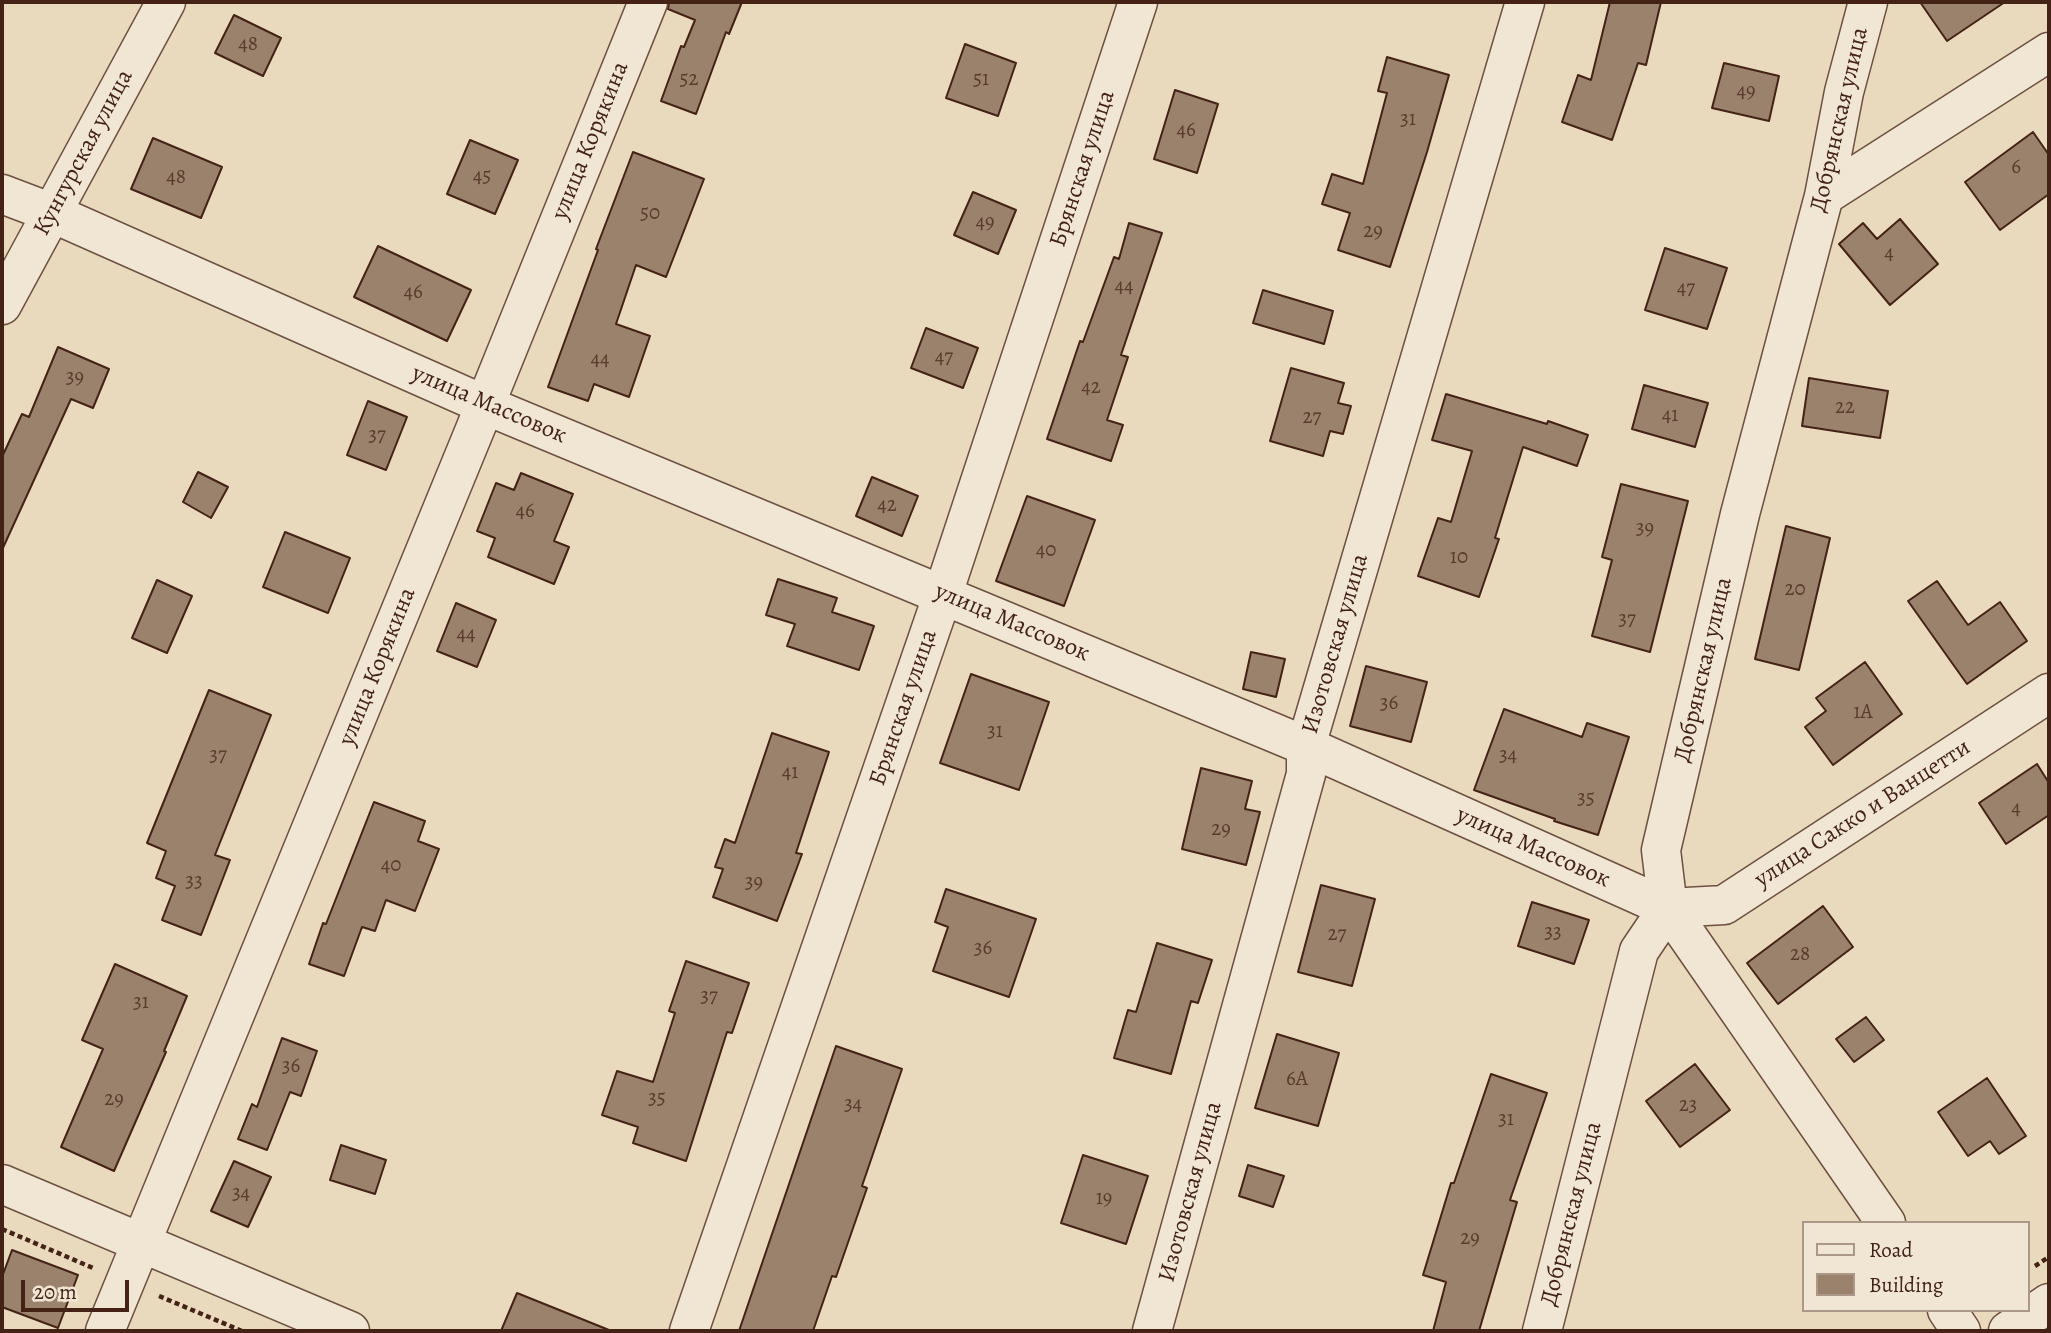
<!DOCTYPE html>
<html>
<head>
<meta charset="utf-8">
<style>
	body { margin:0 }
	#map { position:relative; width:2051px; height:1333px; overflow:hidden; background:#e9d9bd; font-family:Alegreya,serif }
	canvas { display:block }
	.frame { position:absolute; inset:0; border:4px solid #442316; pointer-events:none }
	.legend { position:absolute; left:1802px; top:1221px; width:228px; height:91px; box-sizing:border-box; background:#f1e6d4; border:2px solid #ac9888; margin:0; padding:9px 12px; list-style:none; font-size:21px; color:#442316 }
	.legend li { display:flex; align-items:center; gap:14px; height:35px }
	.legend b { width:35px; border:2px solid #ac9888 }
	.scale { position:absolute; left:21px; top:1280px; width:108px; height:32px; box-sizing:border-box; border:4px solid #442316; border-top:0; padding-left:9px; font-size:21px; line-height:24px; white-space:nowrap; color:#442316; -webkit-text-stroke:5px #f1e6d4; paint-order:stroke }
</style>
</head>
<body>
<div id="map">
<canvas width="2051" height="1333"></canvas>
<div class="frame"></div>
<ul class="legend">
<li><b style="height:9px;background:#f1e6d4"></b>Road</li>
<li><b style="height:19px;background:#9a826d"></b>Building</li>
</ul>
<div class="scale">20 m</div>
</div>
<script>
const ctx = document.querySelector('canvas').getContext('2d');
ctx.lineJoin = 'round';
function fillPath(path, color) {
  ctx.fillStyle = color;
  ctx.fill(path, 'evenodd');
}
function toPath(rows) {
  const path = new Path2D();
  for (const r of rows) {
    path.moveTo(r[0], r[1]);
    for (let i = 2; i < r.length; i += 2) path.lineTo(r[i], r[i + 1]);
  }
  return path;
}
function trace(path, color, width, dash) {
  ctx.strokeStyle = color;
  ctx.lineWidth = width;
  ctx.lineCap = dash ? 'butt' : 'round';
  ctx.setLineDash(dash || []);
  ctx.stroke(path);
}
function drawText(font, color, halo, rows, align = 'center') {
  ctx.font = font + ' Alegreya,serif';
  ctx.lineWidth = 7;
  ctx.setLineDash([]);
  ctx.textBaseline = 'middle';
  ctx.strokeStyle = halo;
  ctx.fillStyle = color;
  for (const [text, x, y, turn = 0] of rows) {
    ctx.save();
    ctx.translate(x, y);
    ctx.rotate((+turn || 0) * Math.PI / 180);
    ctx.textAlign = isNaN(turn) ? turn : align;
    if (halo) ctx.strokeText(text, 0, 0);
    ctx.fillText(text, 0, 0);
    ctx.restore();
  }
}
const building = toPath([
	[669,2,742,2,729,34,726,32,696,114,661,101,681,46,684,47,695,20,668,9,669,2],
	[1610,2,1661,2,1646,65,1638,63,1612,140,1562,122,1578,75,1591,80,1610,2],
	[1920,2,2005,2,1947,41,1920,2],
	[234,15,281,38,263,76,215,53,234,15],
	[965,44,1016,63,998,116,946,98,965,44],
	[1387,57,1449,75,1427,152,1390,267,1338,250,1350,213,1322,204,1332,174,1363,184,1387,93,1378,91,1387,57],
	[1724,63,1779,76,1769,121,1712,108,1724,63],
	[1175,90,1218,104,1197,173,1154,159,1175,90],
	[2033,132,2049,155,2049,194,2000,230,1965,182,2033,132],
	[153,138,222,167,201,218,131,189,153,138],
	[470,140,518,160,495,214,447,194,470,140],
	[633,152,704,179,666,277,636,265,616,324,650,336,629,397,594,384,588,401,548,387,598,250,596,249,633,152],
	[973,192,1016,210,998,254,954,235,973,192],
	[1900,219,1938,264,1890,305,1839,244,1863,223,1877,239,1900,219],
	[1129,223,1162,233,1121,355,1128,357,1107,420,1123,425,1111,461,1047,439,1080,341,1083,342,1114,257,1119,259,1129,223],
	[378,246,471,290,447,341,354,297,378,246],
	[1665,248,1727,268,1707,329,1645,310,1665,248],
	[1263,290,1333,311,1324,344,1253,323,1263,290],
	[926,328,978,348,963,388,911,368,926,328],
	[58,347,109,369,93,408,71,399,2,550,2,457,22,414,29,417,58,347],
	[1291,368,1344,383,1338,403,1351,406,1343,434,1330,431,1323,456,1270,441,1291,368],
	[1809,378,1888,391,1880,438,1802,426,1809,378],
	[1644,385,1708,403,1695,447,1632,429,1644,385],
	[1446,394,1547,424,1548,421,1588,435,1577,466,1523,447,1495,538,1499,539,1479,597,1418,576,1438,518,1451,522,1472,451,1432,440,1446,394],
	[368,401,407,417,386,470,347,455,368,401],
	[198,472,228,487,211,518,183,502,198,472],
	[521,473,573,494,554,541,569,547,554,584,488,557,495,538,477,531,496,483,514,490,521,473],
	[872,477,918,496,902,536,856,516,872,477],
	[1621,484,1688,501,1650,652,1592,636,1612,560,1602,557,1621,484],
	[1027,496,1095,520,1064,606,996,581,1027,496],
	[1786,526,1830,538,1799,670,1755,659,1786,526],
	[285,532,350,558,328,613,263,587,285,532],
	[778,579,837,598,832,612,874,626,859,670,787,646,795,624,766,615,778,579],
	[157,580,192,596,167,653,132,638,157,580],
	[1937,581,1968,625,2000,602,2027,641,1967,684,1908,601,1937,581],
	[456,603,496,620,477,667,437,651,456,603],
	[1251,652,1285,659,1276,697,1243,689,1251,652],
	[1865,662,1902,714,1833,765,1805,727,1826,711,1816,698,1865,662],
	[1366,666,1427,682,1411,742,1350,726,1366,666],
	[971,674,1049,702,1019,790,940,763,971,674],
	[209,690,271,715,215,855,230,860,201,935,162,920,175,886,156,878,166,851,147,843,209,690],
	[1504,709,1582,737,1587,723,1629,737,1598,835,1554,821,1555,819,1474,790,1504,709],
	[772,733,829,752,796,853,802,854,777,921,713,897,723,869,715,867,725,839,735,843,772,733],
	[2037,764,2049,783,2049,815,2006,844,1979,803,2037,764],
	[1201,768,1252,781,1245,809,1260,812,1246,865,1182,849,1201,768],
	[374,802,425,821,418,841,439,849,415,911,386,900,375,931,362,927,344,976,309,964,323,923,326,924,374,802],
	[1321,885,1375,899,1352,986,1298,972,1321,885],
	[946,889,1036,919,1009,997,933,971,948,927,935,922,946,889],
	[1532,902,1589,920,1574,964,1518,946,1532,902],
	[1823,906,1853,947,1778,1004,1747,963,1823,906],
	[1157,943,1212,960,1198,1003,1191,1001,1171,1074,1114,1058,1128,1010,1136,1012,1157,943],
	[686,961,749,983,732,1033,727,1032,686,1161,633,1143,638,1127,602,1115,617,1071,653,1082,675,1013,669,1011,686,961],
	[115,964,187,996,164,1051,166,1052,114,1171,61,1147,103,1049,82,1040,115,964],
	[1866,1017,1884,1040,1854,1062,1836,1039,1866,1017],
	[1277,1034,1339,1053,1318,1126,1255,1108,1277,1034],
	[282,1038,317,1051,301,1096,290,1092,267,1150,238,1139,252,1104,257,1107,282,1038],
	[836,1046,902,1069,862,1186,867,1188,836,1277,832,1276,813,1331,739,1331,836,1046],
	[1695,1064,1730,1110,1680,1147,1646,1101,1695,1064],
	[1491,1074,1547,1093,1510,1200,1517,1202,1479,1331,1433,1331,1446,1282,1423,1275,1451,1183,1454,1183,1491,1074],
	[1987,1078,2026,1136,1999,1154,1990,1141,1968,1156,1938,1112,1987,1078],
	[341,1145,386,1160,375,1194,330,1180,341,1145],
	[1083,1155,1148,1176,1126,1244,1061,1223,1083,1155],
	[234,1161,271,1177,248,1227,211,1211,234,1161],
	[1248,1165,1284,1176,1273,1207,1239,1196,1248,1165],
	[12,1250,78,1275,58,1328,2,1307,2,1277,12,1250],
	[517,1293,609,1330,608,1331,501,1331,517,1293]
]);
fillPath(building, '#9a826d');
trace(building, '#442316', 2);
const minor = toPath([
	[2,194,52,213,485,405,1306,746,1668,908,1886,1223],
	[1824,196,2049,52],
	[2,305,166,2],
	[1668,908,1724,905,2049,693],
	[2,1184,350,1331],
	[1947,1310,1961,1331],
	[105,1331,485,405,648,2],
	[689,1331,943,594,1138,2],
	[1152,1331,1306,774,1306,746,1525,2],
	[1542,1331,1639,951,1668,908,1661,850,1740,514,1824,196,1844,92,1868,2],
	[2008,1331,2049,1303]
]);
trace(minor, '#6d5040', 41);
trace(toPath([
	[2,1229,93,1268],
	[2035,1266,2049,1257],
	[159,1296,242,1331]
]), '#442316', 4.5, [5, 3.5]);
trace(minor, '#f1e6d4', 38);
drawText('21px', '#5a3b2c', null, [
	["48",248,45],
	["52",689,80],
	["51",981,80],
	["49",1746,92],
	["31",1408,120],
	["46",1186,131],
	["6",2016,168],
	["45",482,177],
	["48",176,178],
	["50",650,214],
	["49",985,223],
	["29",1373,232],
	["4",1889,254],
	["44",1124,287],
	["47",1686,289],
	["46",413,293],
	["47",944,358],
	["44",600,360],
	["39",75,378],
	["42",1091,388],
	["22",1845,408],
	["41",1670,416],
	["27",1312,418],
	["37",377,436],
	["42",887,506],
	["46",525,512],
	["39",1645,529],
	["40",1046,551],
	["10",1459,558],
	["20",1795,590],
	["37",1627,620],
	["44",466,635],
	["36",1389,704],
	["1А",1863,713],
	["31",995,732],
	["37",218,756],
	["34",1508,756],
	["41",790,773],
	["35",1586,799],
	["4",2016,809],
	["29",1221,830],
	["40",391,866],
	["33",194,882],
	["39",754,883],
	["33",1553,933],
	["27",1337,935],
	["36",983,949],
	["28",1800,955],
	["37",709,997],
	["31",141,1003],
	["36",291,1067],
	["6А",1297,1080],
	["35",657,1099],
	["29",114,1100],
	["34",853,1105],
	["23",1688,1106],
	["31",1506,1120],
	["34",241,1194],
	["19",1104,1199],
	["29",1470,1239]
]);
drawText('24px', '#442316', '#f1e6d4', [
	["Добрянская улица",1840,120,-77],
	["улица Корякина",591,141,-68],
	["Кунгурская улица",84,153,-62],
	["Брянская улица",1083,169,-72],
	["улица Массовок",489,405,23],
	["улица Массовок",1012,623,23],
	["Изотовская улица",1336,644,-74],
	["улица Корякина",378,667,-68],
	["Добрянская улица",1704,670,-77],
	["Брянская улица",904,708,-71],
	["улица Сакко и Ванцетти",1863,814,-33],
	["улица Массовок",1533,848,24],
	["Изотовская улица",1191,1192,-75],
	["Добрянская улица",1572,1214,-76]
]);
</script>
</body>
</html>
